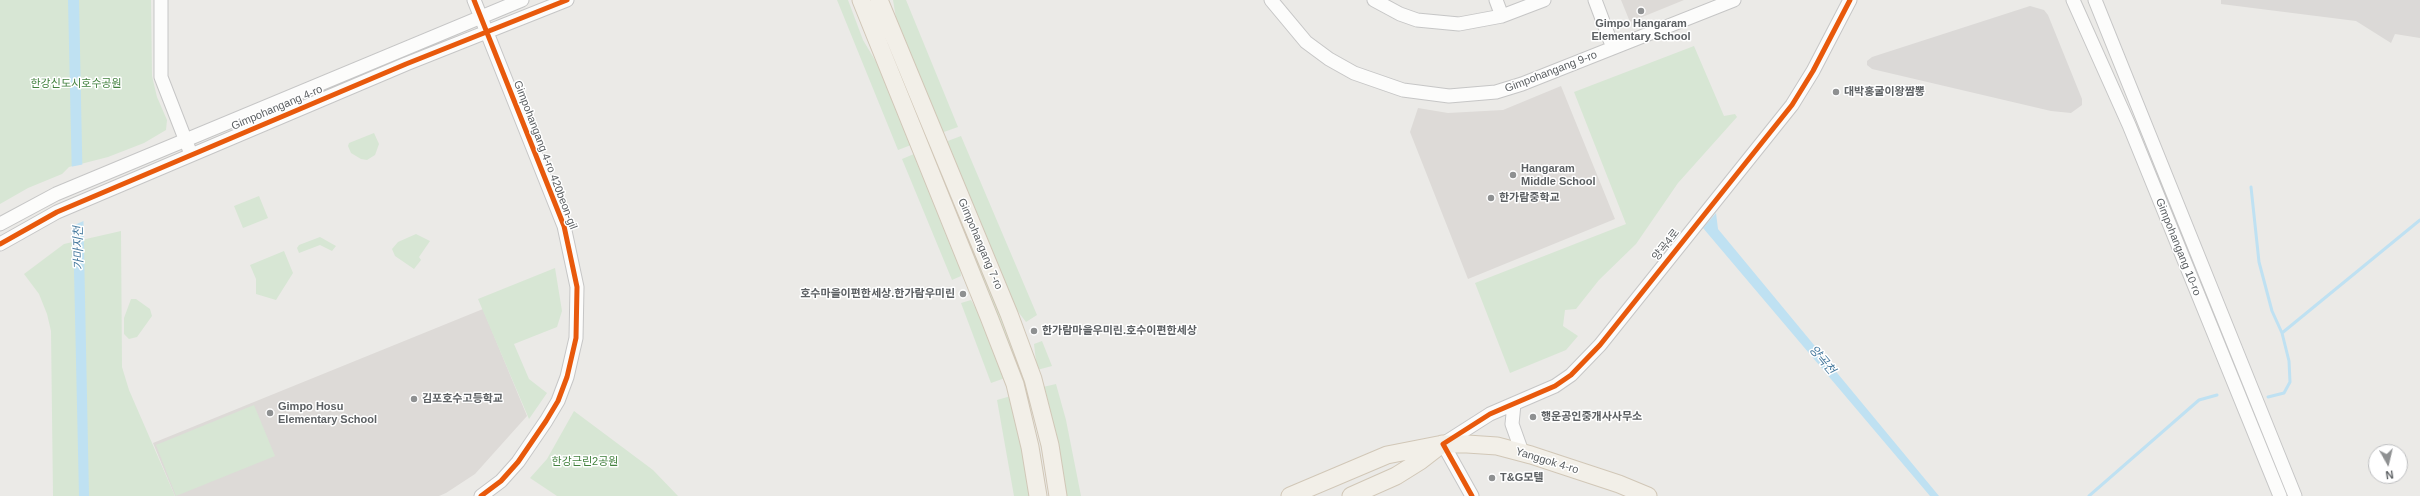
<!DOCTYPE html>
<html>
<head>
<meta charset="utf-8">
<style>
	body { margin:0 }
	#map { position:relative; width:2420px; height:496px; overflow:hidden; background:#ebeae7; font-family:Arial,sans-serif }
	canvas { display:block }
	.north { position:absolute; left:2368px; top:444px; width:40px; height:40px; box-sizing:border-box; background:#fff; border:1px solid #bebfc1; border-radius:50%; rotate:172deg; font-size:11px; font-weight:700; line-height:16px; text-align:center; color:#5c6063 }
	.north::after { content:''; display:block; margin:auto; width:14px; height:18px; background:#8e9091; clip-path:polygon(50% 0,100% 100%,50% 72%,0 100%) }
</style>
</head>
<body>
<div id="map">
<canvas width="2420" height="496"></canvas>
<div class="north">N</div>
</div>
<script>
const ctx = document.querySelector('canvas').getContext('2d');
ctx.lineJoin = 'round';
function fillPath(path, color) {
  ctx.fillStyle = color;
  ctx.fill(path, 'evenodd');
}
function toPath(rows) {
  const path = new Path2D();
  for (const r of rows) {
    path.moveTo(r[0], r[1]);
    for (let i = 2; i < r.length; i += 2) path.lineTo(r[i], r[i + 1]);
  }
  return path;
}
function trace(path, color, width, dash) {
  ctx.strokeStyle = color;
  ctx.lineWidth = width;
  ctx.lineCap = dash ? 'butt' : 'round';
  ctx.setLineDash(dash || []);
  ctx.stroke(path);
}
function drawText(font, color, halo, rows, align = 'center') {
  ctx.font = font + ' Arial,"Noto Sans KR",sans-serif';
  ctx.lineWidth = 3;
  ctx.setLineDash([]);
  ctx.textBaseline = 'middle';
  ctx.strokeStyle = halo;
  ctx.fillStyle = color;
  for (const [text, x, y, turn = 0] of rows) {
    ctx.save();
    ctx.translate(x, y);
    ctx.rotate((+turn || 0) * Math.PI / 180);
    ctx.textAlign = isNaN(turn) ? turn : align;
    if (halo) ctx.strokeText(text, 0, 0);
    ctx.fillText(text, 0, 0);
    ctx.restore();
  }
}
fillPath(toPath([
	[2221,0,2420,0,2420,38,2395,34,2391,43,2356,21,2221,4],
	[2030,6,2044,10,2048,15,2082,99,2082,105,2071,113,2051,111,1872,69,1867,65,1867,61,1872,57]
]), '#dbd9d7');
fillPath(toPath([
	[1621,0,1684,0,1630,22],
	[1561,86,1615,219,1468,279,1410,132,1418,108,1448,113,1503,110],
	[483,309,527,416,475,474,446,493,439,496,175,496,153,443]
]), '#dddad7');
fillPath(toPath([
	[0,0,151,0,152,76,157,97,167,120,166,130,144,143,108,157,69,167,62,174,28,188,0,204],
	[837,0,848,0,863,40,878,65,911,145,898,150],
	[893,0,906,0,958,127,941,133,896,18],
	[872,2,970,236,1022,375,1020,376,870,3],
	[1694,46,1724,116,1735,114,1737,117,1678,183,1636,244,1599,280,1576,309,1565,310,1563,326,1578,336,1566,350,1510,373,1475,283,1626,224,1574,92],
	[374,133,379,144,375,155,367,160,361,159,351,153,348,146,349,143],
	[961,136,1037,315,1026,322,1016,309,945,142],
	[914,154,959,259,961,276,952,280,902,159],
	[259,196,268,218,243,228,234,206],
	[121,231,122,367,129,390,175,496,53,496,51,331,47,314,39,294,24,274,64,244],
	[416,234,430,241,419,257,421,260,414,269,395,256,392,249,398,242],
	[320,237,336,246,332,251,320,245,299,253,297,248,299,245],
	[284,251,293,273,276,300,256,294,256,279,250,265],
	[555,268,562,311,557,327,514,344,529,379,547,393,529,419,478,299],
	[131,299,136,299,150,309,152,316,137,337,129,339,124,334,124,318],
	[971,300,985,324,1005,378,991,383,961,303],
	[1042,341,1052,366,1037,370,1034,344],
	[1056,384,1066,420,1081,496,1066,496,1043,387],
	[1011,396,1025,463,1030,496,1014,496,997,400],
	[254,405,275,456,176,496,156,445],
	[574,411,653,470,678,496,557,496,530,478,547,459]
]), '#d7e6d4');
fillPath(toPath([
	[68,0,79,0,89,496,79,496],
	[1716,213,1718,229,1939,496,1930,496,1703,228]
]), '#bfe1f2');
fillPath(toPath([
	[85,164,86,220,72,226,70,167]
]), '#ebeae7');
trace(toPath([
	[2251,187,2259,262,2272,311,2282,333],
	[2268,397,2284,393,2290,382,2289,361,2282,333,2420,220],
	[2089,496,2199,400,2217,395]
]), '#bfe1f2', 3);
const minor = toPath([
	[161,0,161,77,189,149],
	[474,0,564,226,577,287,576,338,567,377,558,401,546,421,518,462,501,481,481,496],
	[1271,0,1306,42,1329,59,1354,73,1403,90,1449,96,1496,92,1522,84,1734,0],
	[1374,0,1400,14,1417,20,1459,24,1502,16,1544,0],
	[1496,0,1502,16],
	[1595,0,1613,48],
	[2073,0,2129,125,2280,496],
	[2095,0,2295,496],
	[0,224,56,194,522,0],
	[0,244,57,212,406,64,567,0],
	[1514,404,1512,424,1522,452],
	[1472,496,1443,444,1490,414,1555,386,1571,375,1600,345,1792,105,1813,71,1850,0]
]);
const major = toPath([
	[861,0,989,317,1015,384,1030,447,1038,496],
	[879,0,1009,314,1033,379,1050,445,1058,496],
	[1290,496,1387,455,1443,444,1467,444,1497,446,1531,455,1619,484,1648,496],
	[1351,496,1396,476,1420,461,1442,444]
]);
trace(minor, '#c6c6c6', 15);
trace(major, '#d1c7b7', 19);
trace(minor, '#fcfcfb', 13);
trace(major, '#f2efe8', 17);
trace(toPath([
	[474,0,564,226,577,287,576,338,567,377,558,401,546,421,518,462,501,481,481,496],
	[0,244,57,212,406,64,567,0],
	[1472,496,1443,444,1490,414,1555,386,1571,375,1600,345,1792,105,1813,71,1850,0]
]), '#e8590c', 5);
for (const [x, y, r, color] of [
	[1641,11,4,"#8e9091"],
	[1836,92,4,"#8e9091"],
	[1513,175,4,"#8e9091"],
	[1491,198,4,"#8e9091"],
	[963,294,4,"#8e9091"],
	[1034,331,4,"#8e9091"],
	[414,399,4,"#8e9091"],
	[270,413,4,"#8e9091"],
	[1533,417,4,"#8e9091"],
	[1492,478,4,"#8e9091"]
]) {
  const dot = new Path2D();
  dot.arc(x, y, r, 0, 2 * Math.PI);
  ctx.fillStyle = color;
  ctx.fill(dot);
  trace(dot, '#fff', 1.5);
}
drawText('bold 11px', '#5c6063', '#fff', [
	["Gimpo Hangaram",1641,24,"center"],
	["Elementary School",1641,37,"center"],
	["대박홍굴이왕짬뽕",1844,92],
	["Hangaram",1521,169],
	["Middle School",1521,182],
	["한가람중학교",1499,198],
	["호수마을이편한세상.한가람우미린",955,294,"right"],
	["한가람마을우미린.호수이편한세상",1042,331],
	["김포호수고등학교",422,399],
	["Gimpo Hosu",278,407],
	["Elementary School",278,420],
	["행운공인중개사사무소",1541,417],
	["T&G모텔",1500,478]
], 'left');
drawText('11px', '#5c6063', '#fff', [
	["Gimpohangang 9-ro",1551,72,-21],
	["Gimpohangang 4-ro",277,108,-23],
	["Gimpohangang 4-ro 420beon-gil",545,155,69],
	["Gimpohangang 7-ro",980,244,67],
	["양곡4로",1666,245,-52],
	["Gimpohangang 10-ro",2178,247,68],
	["Yanggok 4-ro",1547,461,17]
]);
drawText('11px', '#42813e', '#fff', [
	["한강신도시호수공원",76,84],
	["한강근린2공원",585,462]
]);
drawText('italic 12px', '#477a9e', '#fff', [
	["가마지천",79,248,-91],
	["양곡천",1822,360,50]
]);
</script>
</body>
</html>
